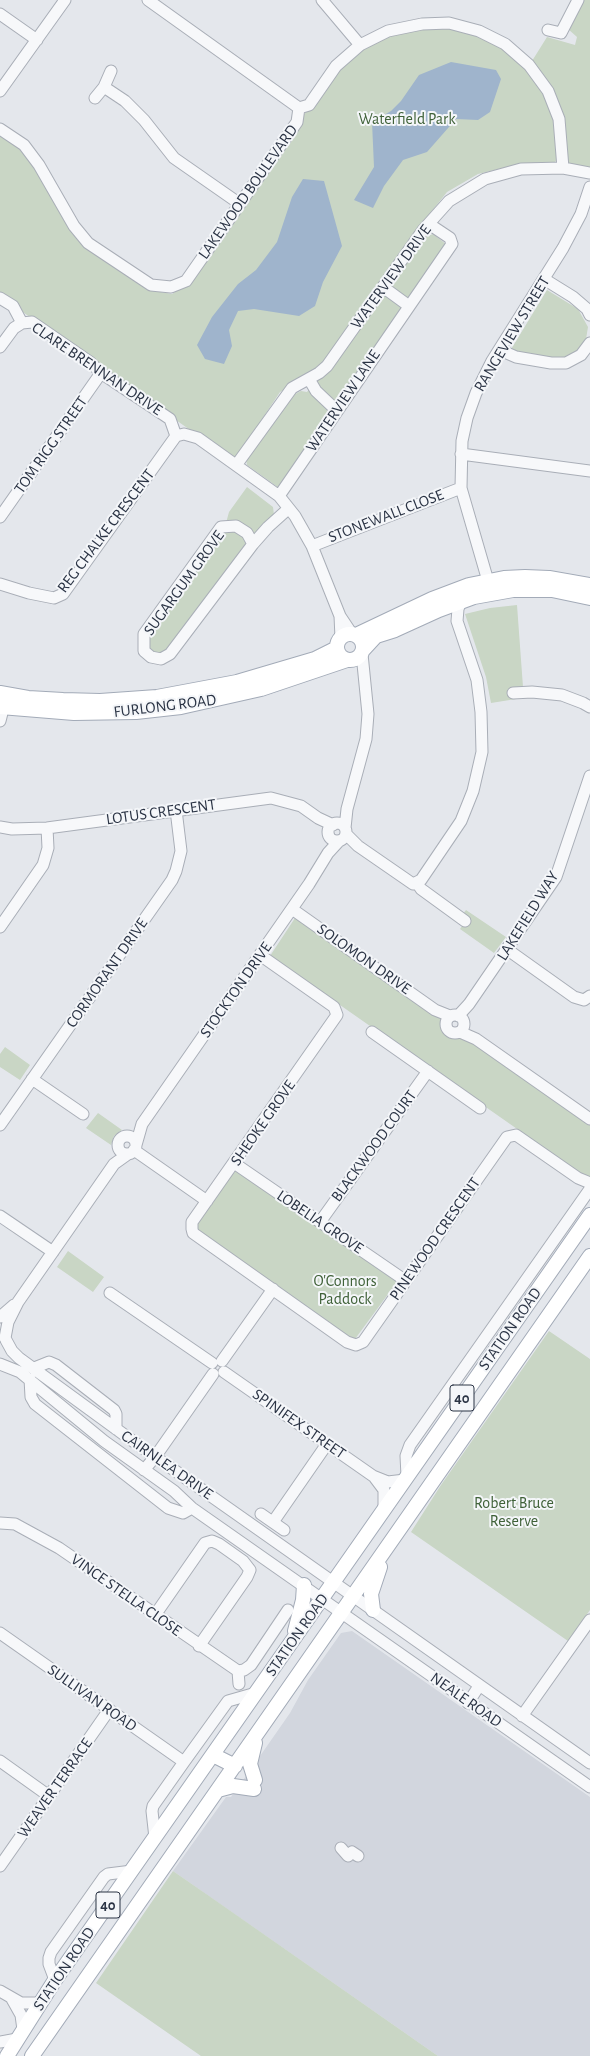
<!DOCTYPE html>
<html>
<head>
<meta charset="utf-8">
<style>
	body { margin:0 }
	canvas { display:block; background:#e4e7ec }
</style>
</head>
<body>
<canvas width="590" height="2056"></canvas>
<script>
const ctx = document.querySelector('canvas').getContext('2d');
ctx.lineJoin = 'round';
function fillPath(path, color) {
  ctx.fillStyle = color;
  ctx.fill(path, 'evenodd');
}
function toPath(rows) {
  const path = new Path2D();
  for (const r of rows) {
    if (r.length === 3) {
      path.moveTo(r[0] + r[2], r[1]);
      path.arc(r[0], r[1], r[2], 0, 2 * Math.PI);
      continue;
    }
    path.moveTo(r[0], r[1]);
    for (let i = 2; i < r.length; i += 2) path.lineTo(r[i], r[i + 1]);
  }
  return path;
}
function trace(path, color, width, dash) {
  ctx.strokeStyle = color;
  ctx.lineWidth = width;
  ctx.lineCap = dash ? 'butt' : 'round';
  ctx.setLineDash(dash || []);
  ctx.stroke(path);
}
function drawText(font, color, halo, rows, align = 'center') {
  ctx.font = font + ' "Alegreya Sans",sans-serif';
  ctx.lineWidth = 4;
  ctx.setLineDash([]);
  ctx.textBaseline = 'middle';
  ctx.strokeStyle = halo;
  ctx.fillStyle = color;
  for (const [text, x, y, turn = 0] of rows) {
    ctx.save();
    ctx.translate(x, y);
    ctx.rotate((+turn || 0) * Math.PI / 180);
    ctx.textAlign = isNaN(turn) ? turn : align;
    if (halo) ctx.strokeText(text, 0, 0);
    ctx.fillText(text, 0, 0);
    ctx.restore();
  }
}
fillPath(toPath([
	[352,1631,590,1797,590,2056,438,2056,173,1871,226,1797,231,1797,251,1769,290,1713,308,1680,341,1633]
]), '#d2d6de');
fillPath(toPath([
	[582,0,590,0,590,173,569,166,532,61,547,37,575,45,577,37,568,29],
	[450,26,479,34,506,49,525,67,543,89,554,118,557,159,552,167,519,164,478,174,447,192,412,236,317,371,280,392,237,457,227,456,0,296,0,132,21,147,72,228,149,290,172,294,188,283,297,130,304,114,314,105,335,74,353,55,384,38,403,31],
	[433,234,446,244,279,488,247,465,246,459,295,394,301,391,307,392,425,237],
	[547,290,578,309,588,327,585,345,571,356,556,359,510,351],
	[247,487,273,507,274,515,243,547,166,651,156,654,151,652,148,648,148,639,223,534,229,512],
	[517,605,523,687,516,699,491,703,486,677,465,614,490,608],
	[466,910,506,937,494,953,460,929,467,919,462,915],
	[295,918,590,1122,590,1180,270,956],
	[5,1047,30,1065,20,1080,0,1067,0,1054],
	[98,1113,122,1130,114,1136,111,1145,86,1128],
	[236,1170,397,1282,355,1339,348,1337,197,1231,196,1224],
	[68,1251,104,1277,93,1292,57,1267],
	[549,1331,590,1359,590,1610,568,1641,411,1532,441,1485],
	[173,1871,212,1898,438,2056,201,2056,96,1983]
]), '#c9d6c5');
fillPath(toPath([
	[451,62,496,70,501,79,490,112,478,120,456,119,427,152,403,160,384,186,373,208,354,200,374,167,372,122,391,111,401,101,419,75],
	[303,179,324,181,342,246,323,282,315,306,299,316,254,309,238,311,229,330,232,346,224,364,205,359,197,345,212,317,238,284,256,270,277,242,292,197]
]), '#9fb4cc');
const minor = toPath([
	[148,0,299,108],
	[322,0,360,45],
	[0,14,37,40],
	[548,30,561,33,578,0],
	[104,87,125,101,144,120,174,158,240,204],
	[0,91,65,0],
	[95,98,104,87,111,71],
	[0,129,24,145,39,165,74,226,88,243,151,285,171,287,186,281,297,122,299,108,309,105,336,66,360,45,388,31,422,24,449,23,479,31,505,44,529,65,548,91,559,119,563,168],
	[544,279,573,297,587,309,590,315],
	[383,287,409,306],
	[0,298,13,306,22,323],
	[0,347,14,328,22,323,32,322,90,362,101,373,170,419,176,436,184,434,198,438,279,496,295,516,312,546,340,616,352,634],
	[500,350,516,357,551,363,566,363,581,355,590,343],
	[309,379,316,391,336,410],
	[461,454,590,471],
	[237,464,292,388,319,373,327,366,423,230,449,201,485,179,521,169,563,168,590,173],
	[279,496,452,244,450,238,429,224],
	[0,517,101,373],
	[253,544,247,533,236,526,221,527,144,634,144,651,151,657,161,659,170,654,253,544,268,527,288,509],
	[312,546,461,488],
	[488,581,461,488,462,441,467,418,476,393,492,361,563,248,581,214,590,187],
	[0,584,29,593,54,598,63,594,176,436],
	[340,616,341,638],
	[513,693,532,692,562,695,583,703,590,707],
	[0,721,5,701],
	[337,832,9],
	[0,827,12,829,47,828,271,798,301,806,318,818,333,825],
	[345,828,347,809,366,739,368,714,362,654],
	[346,834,358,846,413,884,421,880,461,821,473,791,482,752,481,712,477,680,457,621,458,609,461,601],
	[417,883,421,889,465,921],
	[292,909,435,1010,450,1016],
	[0,927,43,865,48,848,47,828],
	[508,950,574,997,584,1000,590,996],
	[260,955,334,1007,337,1015,192,1222,192,1229,193,1233,347,1342,356,1345,363,1342,507,1137,516,1135,578,1178,590,1183],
	[455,1024,9],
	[458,1016,469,1004,556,877,590,776],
	[372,1032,480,1108],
	[460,1032,476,1039,590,1119],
	[32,1079,83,1114],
	[0,1125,172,880,176,871,181,851,176,810],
	[127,1145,9],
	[136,1145,142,1124,309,884,328,853,339,841],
	[134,1150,207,1201],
	[234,1163,406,1281],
	[0,1216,53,1252],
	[320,1222,428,1071],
	[110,1293,212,1363],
	[0,1317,14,1305],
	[5,1338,8,1322,18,1302,114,1164,128,1154],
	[6,1340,12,1351,19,1358,130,1439,590,1763],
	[222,1361,273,1289],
	[0,1364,20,1372,104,1441,174,1491,192,1508,590,1787],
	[34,1368,49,1362,56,1365,114,1410,116,1414,116,1429],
	[224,1372,373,1476,388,1482,405,1480],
	[30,1379,31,1397,35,1404,168,1508,183,1513,192,1508],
	[144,1470,155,1457,213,1374],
	[407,1476,406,1456,410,1445,590,1189],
	[375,1478,384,1490,384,1509],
	[261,1514,284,1530],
	[273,1522,327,1444],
	[0,1523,15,1524,59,1548,238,1671,239,1684],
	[155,1615,205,1543,212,1541,219,1544,243,1561,250,1570,247,1577,199,1646],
	[0,1633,184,1762],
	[238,1671,244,1670,251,1665,288,1610],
	[468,1703,479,1686],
	[522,1716,590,1620],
	[0,1761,49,1796],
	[155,1838,152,1811,153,1806,184,1762,228,1701,256,1693],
	[341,1848,348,1856,352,1852,358,1856],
	[0,1866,109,1710],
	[55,1980,49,1964,49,1958,51,1952,104,1877,108,1874,132,1871],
	[0,1991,21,2003,40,2003],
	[12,1999,21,2015,23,2030],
	[0,2042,17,2039]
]);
const major = toPath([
	[350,647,13],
	[356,635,432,599,469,585,504,578,525,577,549,578,590,585],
	[364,649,376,636,395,630,439,610,474,597,513,590,552,590,590,598],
	[0,693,28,698,63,700,100,701,157,697,237,682,315,659,337,648],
	[0,707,74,713,136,712,181,707,261,689,347,660],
	[373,1610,371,1594,380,1567],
	[295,1631,303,1600,304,1585],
	[255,1743,250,1764,255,1780],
	[213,1755,235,1766],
	[218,1790,233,1786,254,1789],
	[7,2056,55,1980,590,1215],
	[32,2056,590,1256]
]);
trace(minor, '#a9aeb7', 13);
trace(major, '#a3abb8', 16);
trace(minor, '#f7f8fa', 11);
trace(major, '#fff', 14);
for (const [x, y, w] of [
	[462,1398,24],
	[108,1905,24]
]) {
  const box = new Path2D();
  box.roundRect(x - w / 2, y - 13, w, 26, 3);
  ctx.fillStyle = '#f4f6f9';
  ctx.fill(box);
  trace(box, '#2b3445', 1);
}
drawText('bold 15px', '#2b3445', null, [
	["40",462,1398],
	["40",108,1905]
]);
drawText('16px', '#3f6138', '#f4f6f9', [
	["Waterfield Park",407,119],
	["O'Connors",345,1281],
	["Paddock",345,1299],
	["Robert Bruce",514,1503],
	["Reserve",514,1521]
]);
drawText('16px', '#2b3445', '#f4f6f9', [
	["LAKEWOOD BOULEVARD",248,192,-55],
	["WATERVIEW DRIVE",391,277,-54],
	["RANGEVIEW STREET",512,334,-59],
	["CLARE BRENNAN DRIVE",97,369,34],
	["WATERVIEW LANE",343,401,-56],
	["TOM RIGG STREET",51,445,-55],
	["STONEWALL CLOSE",386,516,-21],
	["REG CHALKE CRESCENT",106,531,-53],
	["SUGARGUM GROVE",184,583,-54],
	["FURLONG ROAD",165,706,-7],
	["LOTUS CRESCENT",161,812,-8],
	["LAKEFIELD WAY",528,916,-58],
	["SOLOMON DRIVE",364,959,35],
	["CORMORANT DRIVE",107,973,-55],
	["STOCKTON DRIVE",236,990,-55],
	["SHEOKE GROVE",263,1123,-55],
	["BLACKWOOD COURT",374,1146,-54],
	["LOBELIA GROVE",320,1222,34],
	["PINEWOOD CRESCENT",435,1239,-55],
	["STATION ROAD",510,1329,-55],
	["SPINIFEX STREET",299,1424,35],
	["CAIRNLEA DRIVE",167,1465,35],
	["VINCE STELLA CLOSE",126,1595,35],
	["STATION ROAD",297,1635,-55],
	["SULLIVAN ROAD",92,1698,35],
	["NEALE ROAD",466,1700,35],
	["WEAVER TERRACE",55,1788,-55],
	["STATION ROAD",64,1969,-56]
]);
</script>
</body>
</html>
